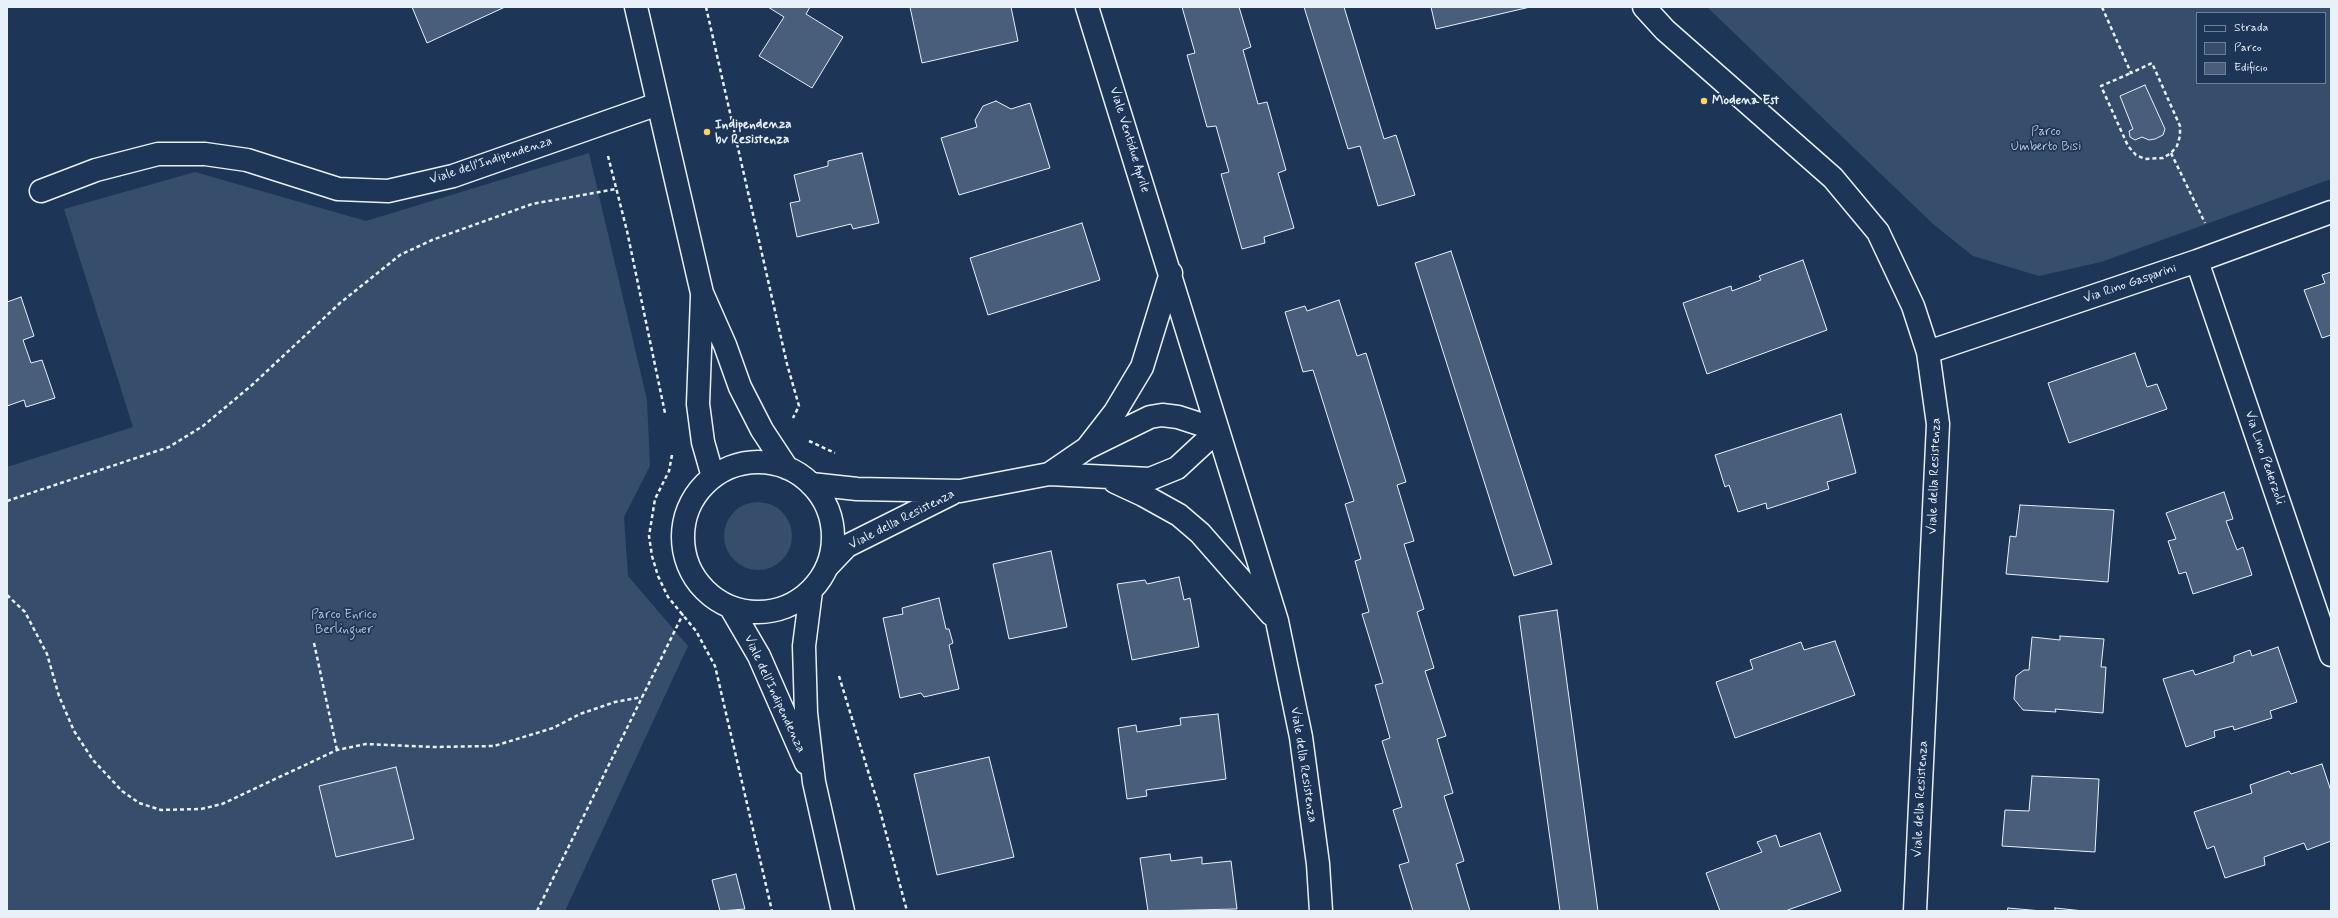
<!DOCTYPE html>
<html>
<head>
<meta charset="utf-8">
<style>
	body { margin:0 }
	#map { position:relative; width:2338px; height:918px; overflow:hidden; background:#1d3557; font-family:Mynerve,sans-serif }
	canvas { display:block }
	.frame { position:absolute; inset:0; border:8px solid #e8f1f8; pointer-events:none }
	.legend { position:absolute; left:2196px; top:12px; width:130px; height:72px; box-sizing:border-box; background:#1d3557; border:1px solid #6e8097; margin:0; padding:5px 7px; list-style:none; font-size:12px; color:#e8f1f8 }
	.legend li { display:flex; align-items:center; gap:8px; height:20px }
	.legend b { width:20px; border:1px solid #6e8097 }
</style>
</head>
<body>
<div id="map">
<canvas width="2338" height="918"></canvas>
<div class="frame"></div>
<ul class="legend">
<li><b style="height:5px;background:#1d3557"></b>Strada</li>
<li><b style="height:11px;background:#374d6c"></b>Parco</li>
<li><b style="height:11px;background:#495e7a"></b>Edificio</li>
</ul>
</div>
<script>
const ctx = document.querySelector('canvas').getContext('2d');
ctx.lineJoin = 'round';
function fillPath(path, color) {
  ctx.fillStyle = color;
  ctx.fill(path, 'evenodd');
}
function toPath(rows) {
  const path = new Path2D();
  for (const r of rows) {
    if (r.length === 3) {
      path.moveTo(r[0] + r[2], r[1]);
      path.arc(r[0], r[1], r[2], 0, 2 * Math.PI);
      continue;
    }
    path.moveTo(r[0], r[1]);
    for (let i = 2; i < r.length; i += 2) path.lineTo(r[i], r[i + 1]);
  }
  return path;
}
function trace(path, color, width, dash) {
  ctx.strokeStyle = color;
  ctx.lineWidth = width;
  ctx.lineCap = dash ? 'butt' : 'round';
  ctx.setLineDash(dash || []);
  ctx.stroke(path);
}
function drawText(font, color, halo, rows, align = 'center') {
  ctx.font = font + ' Mynerve,sans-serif';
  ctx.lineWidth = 3.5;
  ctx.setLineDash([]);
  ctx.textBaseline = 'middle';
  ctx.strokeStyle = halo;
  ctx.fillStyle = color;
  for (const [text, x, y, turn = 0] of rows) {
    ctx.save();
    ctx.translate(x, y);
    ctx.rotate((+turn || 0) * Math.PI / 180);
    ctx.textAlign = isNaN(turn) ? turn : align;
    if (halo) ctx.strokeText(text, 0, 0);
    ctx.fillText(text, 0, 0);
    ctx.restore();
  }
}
fillPath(toPath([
	[1707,7,2331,7,2331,179,2101,262,2039,276,1973,256,1933,224],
	[2197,13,2325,13,2325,83,2197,83],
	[589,153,647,400,650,466,624,517,628,576,688,646,565,911,7,911,7,467,133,427,64,209,195,172,366,221],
	[758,536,34]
]), '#374d6c');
const building = toPath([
	[412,7,505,7,427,43,412,7],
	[768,7,810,7,806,14,843,37,812,88,759,56,784,17,768,7],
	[910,7,1011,7,1018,41,922,63,910,7],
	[1182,7,1239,7,1251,47,1243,50,1258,104,1267,102,1286,170,1278,173,1294,228,1264,237,1265,243,1242,249,1221,174,1229,172,1216,126,1207,127,1187,55,1195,53,1182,7],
	[1304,7,1344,7,1384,139,1396,135,1415,195,1378,206,1360,146,1348,149,1304,7],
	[1431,7,1530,7,1436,29,1431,7],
	[2145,85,2165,129,2163,135,2155,139,2149,140,2142,137,2135,140,2130,137,2129,131,2133,129,2120,96,2145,85],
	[996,101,1011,109,1030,103,1050,168,959,195,941,138,977,127,975,120,983,106,996,101],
	[862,153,879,223,853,229,851,224,797,237,790,203,800,201,794,175,828,166,828,161,862,153],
	[1082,223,1100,280,988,315,970,258,1082,223],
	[1451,251,1552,564,1514,576,1415,263,1451,251],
	[1803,260,1827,330,1707,374,1683,303,1731,286,1732,291,1761,280,1759,276,1803,260],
	[2331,272,2331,335,2322,338,2304,290,2325,283,2322,275,2331,272],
	[21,297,34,336,23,340,31,363,42,360,55,398,26,407,24,400,7,406,7,302,21,297],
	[1339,300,1357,356,1366,353,1406,482,1397,485,1414,541,1404,544,1424,609,1417,612,1434,668,1425,671,1446,736,1437,739,1453,793,1444,796,1464,861,1456,864,1470,911,1413,911,1399,865,1409,862,1393,810,1402,807,1382,741,1390,738,1375,685,1383,683,1362,614,1369,612,1355,561,1361,559,1345,504,1354,501,1313,370,1303,372,1285,312,1305,306,1307,311,1339,300],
	[2135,353,2147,387,2157,384,2167,409,2069,443,2048,383,2135,353],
	[1841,414,1856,473,1827,482,1829,489,1767,509,1766,503,1738,512,1729,485,1725,487,1715,455,1841,414],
	[2224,492,2233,519,2226,521,2237,550,2243,547,2252,575,2193,594,2186,572,2179,574,2168,541,2176,539,2166,513,2224,492],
	[2020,505,2114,510,2108,582,2006,574,2010,536,2016,537,2020,505],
	[1051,551,1067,627,1009,639,993,564,1051,551],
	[1179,577,1184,600,1190,598,1199,647,1132,660,1117,584,1145,580,1147,584,1179,577],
	[939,598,946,629,949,629,953,643,949,645,959,689,924,697,921,693,900,698,883,618,903,614,902,608,939,598],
	[1557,610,1564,661,1598,911,1560,911,1519,616,1557,610],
	[2060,636,2104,639,2101,667,2106,667,2103,713,2055,709,2056,712,2023,710,2014,699,2016,676,2024,670,2029,670,2032,637,2060,640,2060,636],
	[1835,641,1855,695,1735,738,1716,682,1753,669,1750,660,1801,642,1804,650,1835,641],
	[2278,647,2297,702,2270,711,2272,718,2234,730,2233,726,2214,731,2215,737,2186,747,2163,679,2193,670,2195,675,2234,662,2234,656,2250,650,2252,656,2278,647],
	[1218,714,1226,779,1146,790,1147,796,1127,799,1118,728,1136,725,1137,732,1181,725,1180,718,1218,714],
	[989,757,1014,857,937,875,914,774,989,757],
	[2322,764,2331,791,2331,841,2307,850,2304,843,2264,857,2265,865,2225,878,2214,846,2207,849,2194,812,2252,793,2250,785,2289,771,2291,774,2322,764],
	[396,767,414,839,336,857,319,786,396,767],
	[2032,776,2099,779,2095,852,2002,846,2005,810,2029,811,2032,776],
	[1820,833,1841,891,1785,911,1720,911,1706,873,1762,852,1757,842,1776,835,1780,847,1820,833],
	[1170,854,1171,861,1202,857,1202,864,1231,861,1237,909,1148,911,1140,858,1170,854],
	[736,874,745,909,720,911,712,880,736,874],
	[2008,908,2042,911,2007,911,2008,908],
	[2055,908,2084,911,2055,911,2055,908]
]);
fillPath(building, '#495e7a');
trace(building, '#e8f1f8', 1);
const minor = toPath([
	[1087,7,1277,621,1301,737,1318,864,1321,911],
	[1644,7,1665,30,1833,178,1878,232,1913,306,1928,352,1938,424,1915,911],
	[41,191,96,170,158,154,205,154,247,160,338,189,388,191,453,176,658,104],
	[2197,261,2331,655],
	[1928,352,2197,261,2331,212],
	[1087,448,1115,412,1142,367,1171,273],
	[1049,474,1087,448,1150,417,1162,415,1178,417,1218,430],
	[1115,482,1143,495,1179,515,1200,533,1271,614],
	[811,484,857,489,960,491,1049,474,1150,479,1177,468,1218,430],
	[827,567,847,546,951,494]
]);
const tertiary = toPath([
	[636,7,702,293,725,345,740,387,762,430,787,468],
	[702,296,698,404,703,442,713,477],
	[758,537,75],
	[811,591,804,646,806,713,814,782,843,911],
	[731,608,759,656,806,763]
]);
trace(minor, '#e8f1f8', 25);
trace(tertiary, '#e8f1f8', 25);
trace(toPath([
	[706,7,787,364,799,406,793,418],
	[2102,7,2131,73,2152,63,2180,126,2180,136,2177,146,2171,153,2163,158,2145,159,2136,155,2128,146,2101,86,2131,73],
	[2171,153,2205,223],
	[608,156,627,231,665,413],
	[809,441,835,453],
	[672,455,669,471,655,499,649,536,652,556,658,576,668,597,696,631,715,666,772,911],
	[7,501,169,447,203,426,252,385,340,303,400,255,432,240,532,204,616,189],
	[7,595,25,612,47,654,59,696,74,731,93,760,122,791,139,803,161,810,201,809,222,804,337,750,366,744,434,747,494,746,553,728,580,714,615,702,642,697],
	[314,643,337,750],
	[839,676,879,807,907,911],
	[537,911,683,614]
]), '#e8f1f8', 2.5, [4, 3]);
trace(minor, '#1d3557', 22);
trace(tertiary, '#1d3557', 22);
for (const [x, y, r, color] of [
	[1704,101,4,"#ffd166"],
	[707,132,4,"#ffd166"]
]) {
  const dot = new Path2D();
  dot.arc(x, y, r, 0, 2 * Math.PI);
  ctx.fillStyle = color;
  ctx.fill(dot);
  trace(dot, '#1d3557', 1.5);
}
drawText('bold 13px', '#e8f1f8', '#1d3557', [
	["Modena Est",1712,101],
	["Indipendenza",715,125],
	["bv Resistenza",715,140]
], 'left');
drawText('13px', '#b3c0ce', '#1d3557', [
	["Parco",2046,132],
	["Umberto Bisi",2046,147],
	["Parco Enrico",344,615],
	["Berlinguer",344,630]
]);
drawText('13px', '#e8f1f8', '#1d3557', [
	["Viale Ventidue Aprile",1129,140,73],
	["Viale dell'Indipendenza",491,161,-18],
	["Via Rino Gasparini",2130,284,-19],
	["Via Lino Pederzoli",2264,458,71],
	["Viale della Resistenza",1935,476,-88],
	["Viale della Resistenza",902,520,-27],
	["Viale dell'Indipendenza",774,694,65],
	["Viale della Resistenza",1303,765,81],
	["Viale della Resistenza",1921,799,-87]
]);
</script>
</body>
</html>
